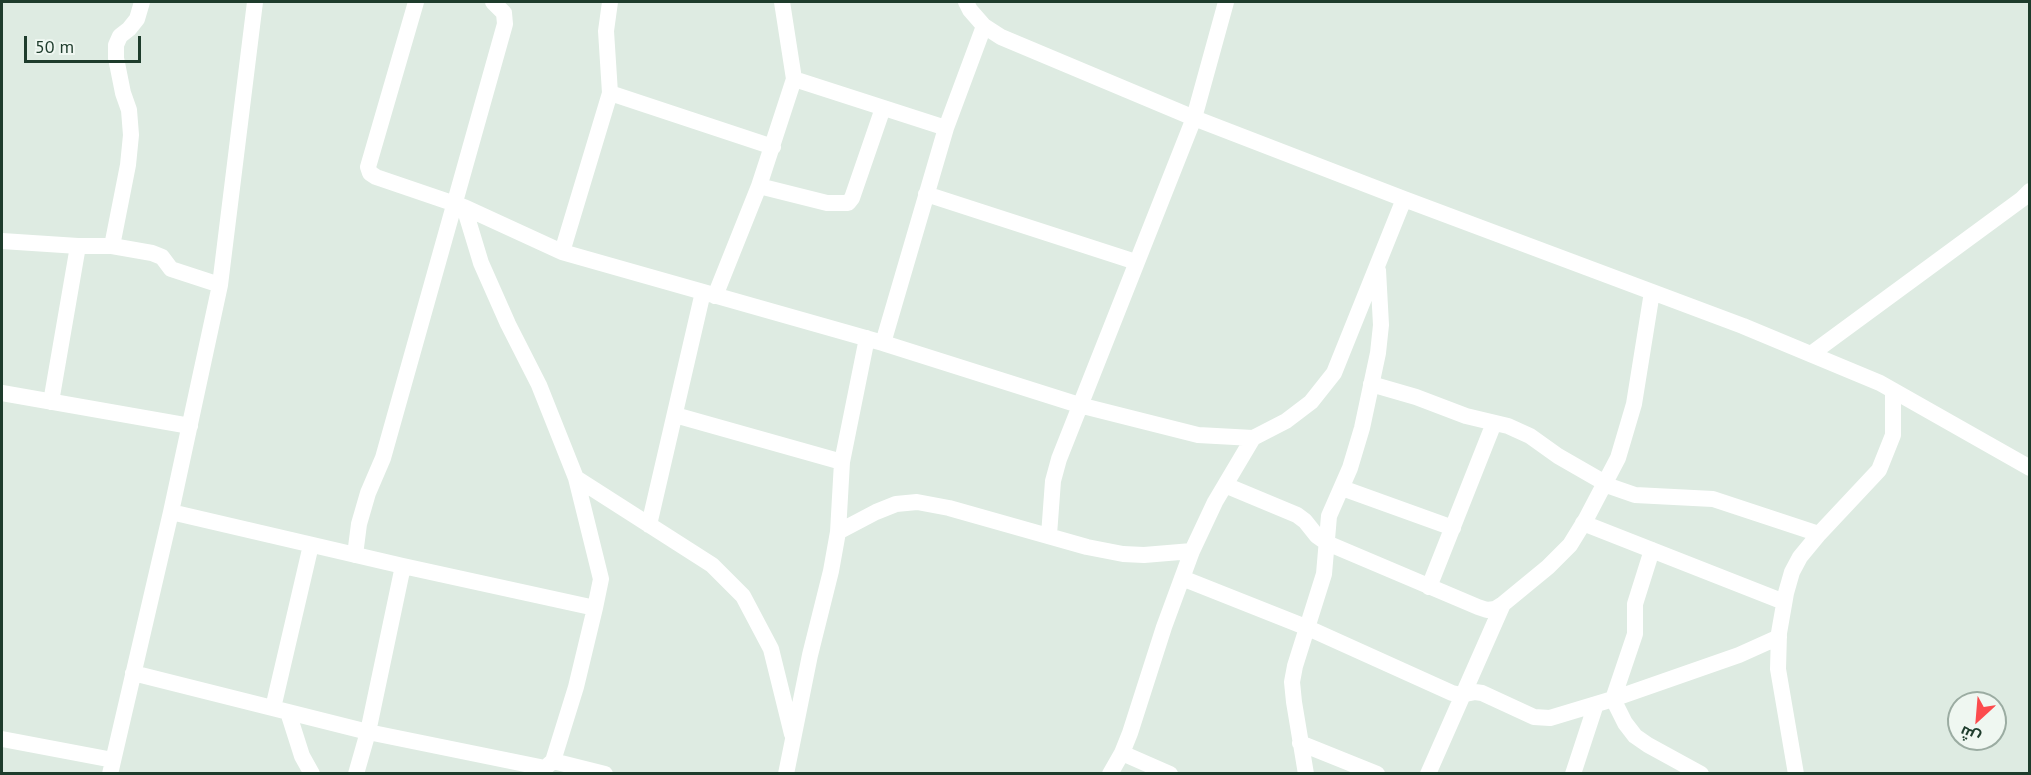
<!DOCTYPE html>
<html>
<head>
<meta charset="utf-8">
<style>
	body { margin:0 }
	#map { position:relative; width:2031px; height:775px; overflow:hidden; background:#deebe2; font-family:"PT Sans",Cairo,sans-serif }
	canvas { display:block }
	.frame { position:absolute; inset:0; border:3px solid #1e3c2c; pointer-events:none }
	.north { position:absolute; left:1947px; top:691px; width:60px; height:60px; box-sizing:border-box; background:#eff7f1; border:2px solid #9baca2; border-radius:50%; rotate:206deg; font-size:16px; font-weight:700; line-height:24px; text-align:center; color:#1e3c2c }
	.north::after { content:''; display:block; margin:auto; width:21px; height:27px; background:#fc4b4d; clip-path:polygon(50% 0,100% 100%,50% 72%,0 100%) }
	.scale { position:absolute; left:24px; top:36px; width:117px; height:27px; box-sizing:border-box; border:3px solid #1e3c2c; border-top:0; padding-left:8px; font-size:18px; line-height:21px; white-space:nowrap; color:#1e3c2c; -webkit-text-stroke:4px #eff7f1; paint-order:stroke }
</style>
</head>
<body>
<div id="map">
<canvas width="2031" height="775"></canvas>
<div class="frame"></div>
<div class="north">ش</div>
<div class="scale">50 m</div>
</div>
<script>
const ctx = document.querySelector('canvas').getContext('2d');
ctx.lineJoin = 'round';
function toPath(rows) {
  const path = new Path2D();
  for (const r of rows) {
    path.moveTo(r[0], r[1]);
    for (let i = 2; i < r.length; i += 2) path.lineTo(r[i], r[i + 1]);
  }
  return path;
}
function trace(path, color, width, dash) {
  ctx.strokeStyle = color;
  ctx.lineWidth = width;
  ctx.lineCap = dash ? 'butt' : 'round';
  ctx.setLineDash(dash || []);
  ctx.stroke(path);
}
trace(toPath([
	[416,2,368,167,370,173,376,177,464,207,562,252,883,343,1079,405,1198,435,1253,438,1286,421,1311,402,1334,373,1404,199],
	[966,2,970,10,984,26,1001,37,1194,118,1404,199,1743,326,1880,383,2030,468],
	[794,79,946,128],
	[610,93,773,147],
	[759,186,827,203,848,203,852,198,883,108],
	[926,194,1136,262],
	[464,207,481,263,508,324,539,385,576,478,601,579,595,608,576,687,553,761,545,768,544,774],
	[2,241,78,246,112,246,152,253,162,257,171,269,220,285],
	[112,246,128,165,131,135,129,110,123,93,116,58,116,45,120,36,129,29,137,19,142,2],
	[562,252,610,93,606,31,610,2],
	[715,296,759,186,794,79,782,2],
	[883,343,946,128,984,26],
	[1811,354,2022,199,2030,191],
	[1371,384,1416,397,1466,416,1508,426,1530,436,1558,456,1612,487,1635,495,1713,499,1819,534],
	[2,393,190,426],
	[51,402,78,246],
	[675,415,842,462],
	[576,478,712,565,743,596,771,649,792,734],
	[1225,485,1297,515,1305,521,1317,536,1327,543,1478,607,1487,610,1495,609,1503,604,1548,567,1570,545,1586,519,1618,458,1634,404,1652,292],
	[1342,488,1453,528],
	[171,512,403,566,595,608],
	[1583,523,1784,602],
	[649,525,703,292],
	[838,532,876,512,896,504,917,502,949,508,1087,547,1123,554,1144,555,1192,551],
	[1049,535,1053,481,1059,459,1194,118,1226,2],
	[1652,550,1635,604,1635,634,1613,699,1625,723,1635,736,1648,745,1701,774],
	[355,555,359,524,368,493,383,458,505,24,504,13,493,2],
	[1182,578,1308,628,1452,693,1461,695,1475,692,1482,693,1534,717,1550,718,1613,699,1739,655,1779,637],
	[1429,587,1494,423],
	[133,673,368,732,545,768],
	[273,708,311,545],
	[288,712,302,756,312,774],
	[2,739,113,760],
	[1300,743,1377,774],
	[1122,753,1170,774],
	[553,761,605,774],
	[110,774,171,512,220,285,255,2],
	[356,774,368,732,403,566],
	[786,774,810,655,831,571,838,532,842,462,867,338],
	[1110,774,1122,753,1130,733,1164,627,1192,551,1215,502,1253,438],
	[1306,774,1294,702,1292,682,1295,666,1324,574,1329,516,1350,468,1362,428,1378,353,1381,325,1378,270],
	[1428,774,1503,604],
	[1573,774,1596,704],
	[1796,774,1778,669,1779,633,1786,593,1792,572,1800,557,1819,534,1879,470,1893,435,1893,391]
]), '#fff', 16);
</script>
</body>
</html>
